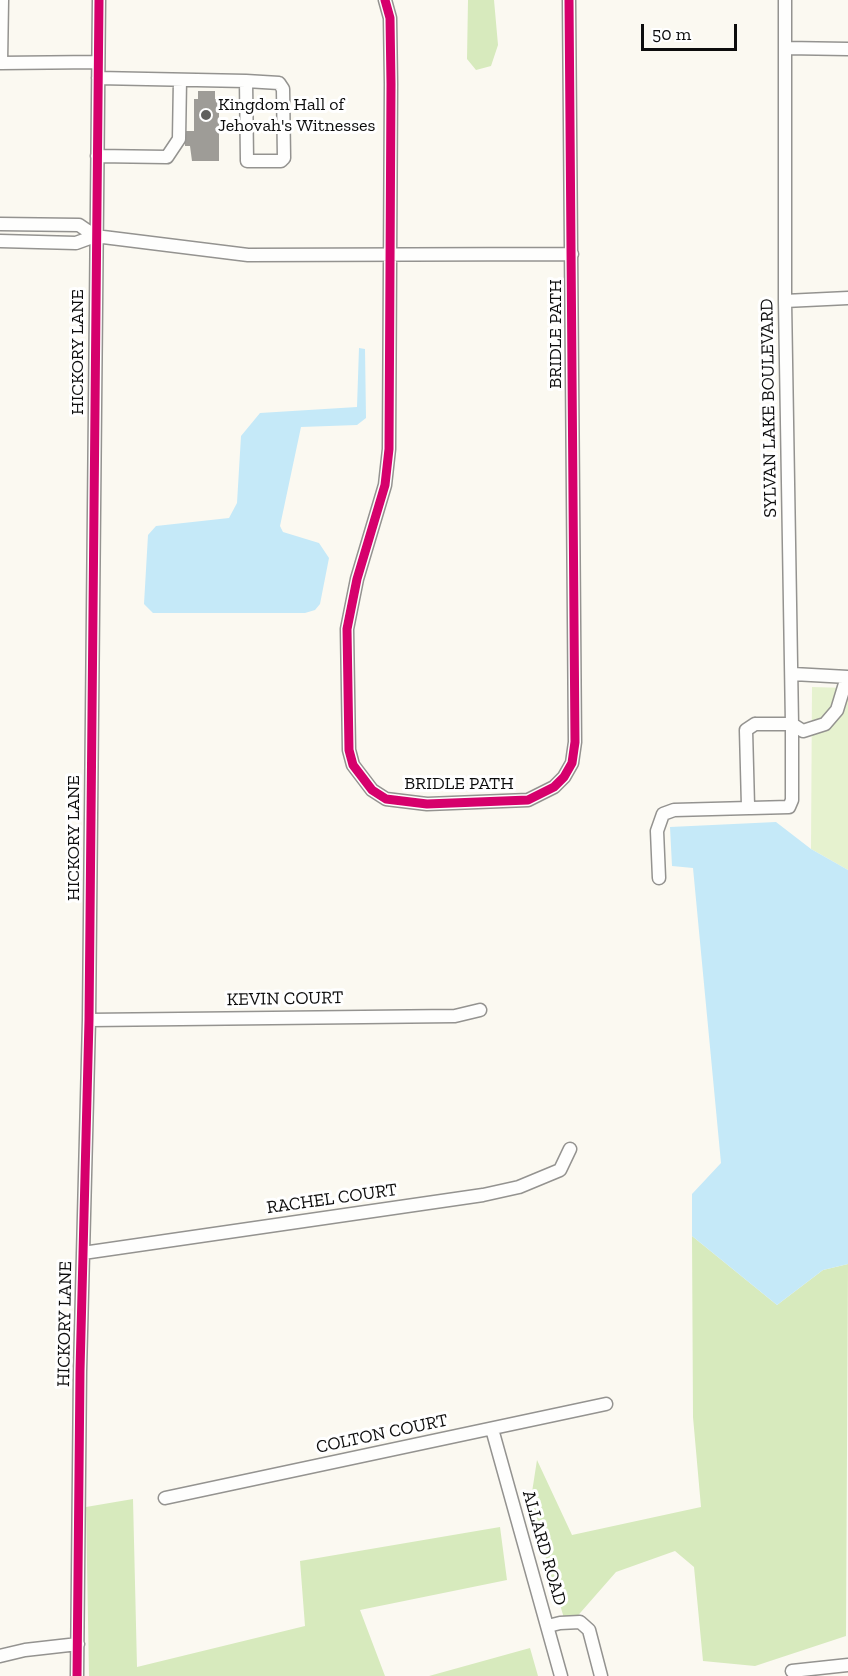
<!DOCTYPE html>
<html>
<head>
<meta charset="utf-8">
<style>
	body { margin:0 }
	#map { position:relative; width:848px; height:1676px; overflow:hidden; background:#fbf9f1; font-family:"Zilla Slab",serif }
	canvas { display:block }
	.scale { position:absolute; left:641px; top:24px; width:96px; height:27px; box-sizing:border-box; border:3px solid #0d0d0d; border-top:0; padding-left:8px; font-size:18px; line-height:21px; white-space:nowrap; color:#0d0d0d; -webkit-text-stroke:4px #fff; paint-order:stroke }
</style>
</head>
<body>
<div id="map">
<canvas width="848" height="1676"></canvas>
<div class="scale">50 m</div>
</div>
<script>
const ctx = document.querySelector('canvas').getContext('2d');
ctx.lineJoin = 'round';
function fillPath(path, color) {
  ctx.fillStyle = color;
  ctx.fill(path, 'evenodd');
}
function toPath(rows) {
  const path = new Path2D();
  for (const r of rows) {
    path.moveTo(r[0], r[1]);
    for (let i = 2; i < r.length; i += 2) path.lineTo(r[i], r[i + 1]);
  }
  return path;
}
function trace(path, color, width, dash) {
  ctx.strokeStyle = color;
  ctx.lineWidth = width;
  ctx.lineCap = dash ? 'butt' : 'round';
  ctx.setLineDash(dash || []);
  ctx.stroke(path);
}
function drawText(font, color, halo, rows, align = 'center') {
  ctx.font = font + ' "Zilla Slab",serif';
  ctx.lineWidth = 6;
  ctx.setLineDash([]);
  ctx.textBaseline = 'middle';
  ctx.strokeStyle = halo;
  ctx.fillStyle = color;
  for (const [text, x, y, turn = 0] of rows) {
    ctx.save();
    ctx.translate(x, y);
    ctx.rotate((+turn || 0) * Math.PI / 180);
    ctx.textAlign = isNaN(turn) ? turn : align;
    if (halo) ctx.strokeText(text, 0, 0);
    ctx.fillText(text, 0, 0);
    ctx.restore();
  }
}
fillPath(toPath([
	[812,687,848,688,848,870,811,849]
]), '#e6f2cf');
fillPath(toPath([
	[468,0,494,0,498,45,491,66,476,70,467,59],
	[692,1236,777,1305,823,1270,848,1264,846,1636,755,1666,703,1661,694,1567,675,1551,616,1572,567,1628,530,1505,537,1460,572,1535,701,1507,693,1417],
	[133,1499,137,1667,305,1626,300,1561,500,1527,507,1580,360,1610,385,1676,89,1676,86,1507],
	[530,1648,538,1676,429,1676]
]), '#d7eabd');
fillPath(toPath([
	[359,348,365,349,366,418,357,425,301,427,280,526,283,532,319,543,329,558,320,604,315,610,305,613,153,613,144,604,148,535,156,526,229,518,237,503,241,436,260,413,357,407],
	[776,822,811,849,848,870,848,1264,823,1270,777,1305,692,1236,692,1194,721,1163,693,868,672,866,670,827]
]), '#c5e9f8');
fillPath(toPath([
	[198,91,215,91,215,99,219,99,219,161,192,161,190,146,185,146,185,131,194,131,194,99,198,99]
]), '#9e9c97');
const minor = toPath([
	[385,0,390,18,391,84,389,449,385,485,357,579,347,629,349,750,353,765,372,790,386,799,427,804,528,800,554,787,564,777,572,763,575,742,569,0],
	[785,0,785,301,792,724,803,731,825,724,837,710,847,677],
	[786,48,848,49],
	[0,63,98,62],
	[1,63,2,0],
	[98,78,246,81,279,83,283,89,284,158,281,161,247,161,246,81],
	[97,156,167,157,179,139,180,80],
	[0,224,79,225,95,236,248,255,572,254],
	[0,241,76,243,95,236],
	[785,301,848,298],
	[793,674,848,677],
	[755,724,792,724,792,800,789,807,751,808,748,806,746,730,755,724],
	[659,878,657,831,663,814,674,810,749,808],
	[89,1020,455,1016,480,1010],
	[83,1253,483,1195,519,1187,560,1170,570,1149],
	[492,1429,561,1676],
	[165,1498,606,1404],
	[548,1626,560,1623,580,1622,589,1630,601,1676],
	[0,1656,25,1650,78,1644],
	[792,1671,848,1665],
	[77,1676,80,1371,89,1020,99,0]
]);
trace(minor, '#949390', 15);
trace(minor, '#fefefd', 12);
trace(toPath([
	[385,0,390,18,391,84,389,449,385,485,357,579,347,629,349,750,353,765,372,790,386,799,427,804,528,800,554,787,564,777,572,763,575,742,569,0],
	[77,1676,80,1371,89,1020,99,0]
]), '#d6006c', 9);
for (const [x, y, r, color] of [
	[206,115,6,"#60605d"]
]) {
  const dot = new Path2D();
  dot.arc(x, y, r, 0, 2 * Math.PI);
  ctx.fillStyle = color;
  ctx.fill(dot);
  trace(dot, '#fff', 2);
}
drawText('18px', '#0d0d0d', '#fff', [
	["Kingdom Hall of",218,105],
	["Jehovah's Witnesses",218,126]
], 'left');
drawText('18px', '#0d0d0d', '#fff', [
	["BRIDLE PATH",556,334,-90],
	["HICKORY LANE",78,352,-90],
	["SYLVAN LAKE BOULEVARD",769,408,-91],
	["BRIDLE PATH",459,784],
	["HICKORY LANE",74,838,-90],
	["KEVIN COURT",285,999,-1],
	["RACHEL COURT",332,1199,-8],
	["HICKORY LANE",65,1324,-89],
	["COLTON COURT",382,1434,-12],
	["ALLARD ROAD",544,1548,74]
]);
</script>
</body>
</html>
